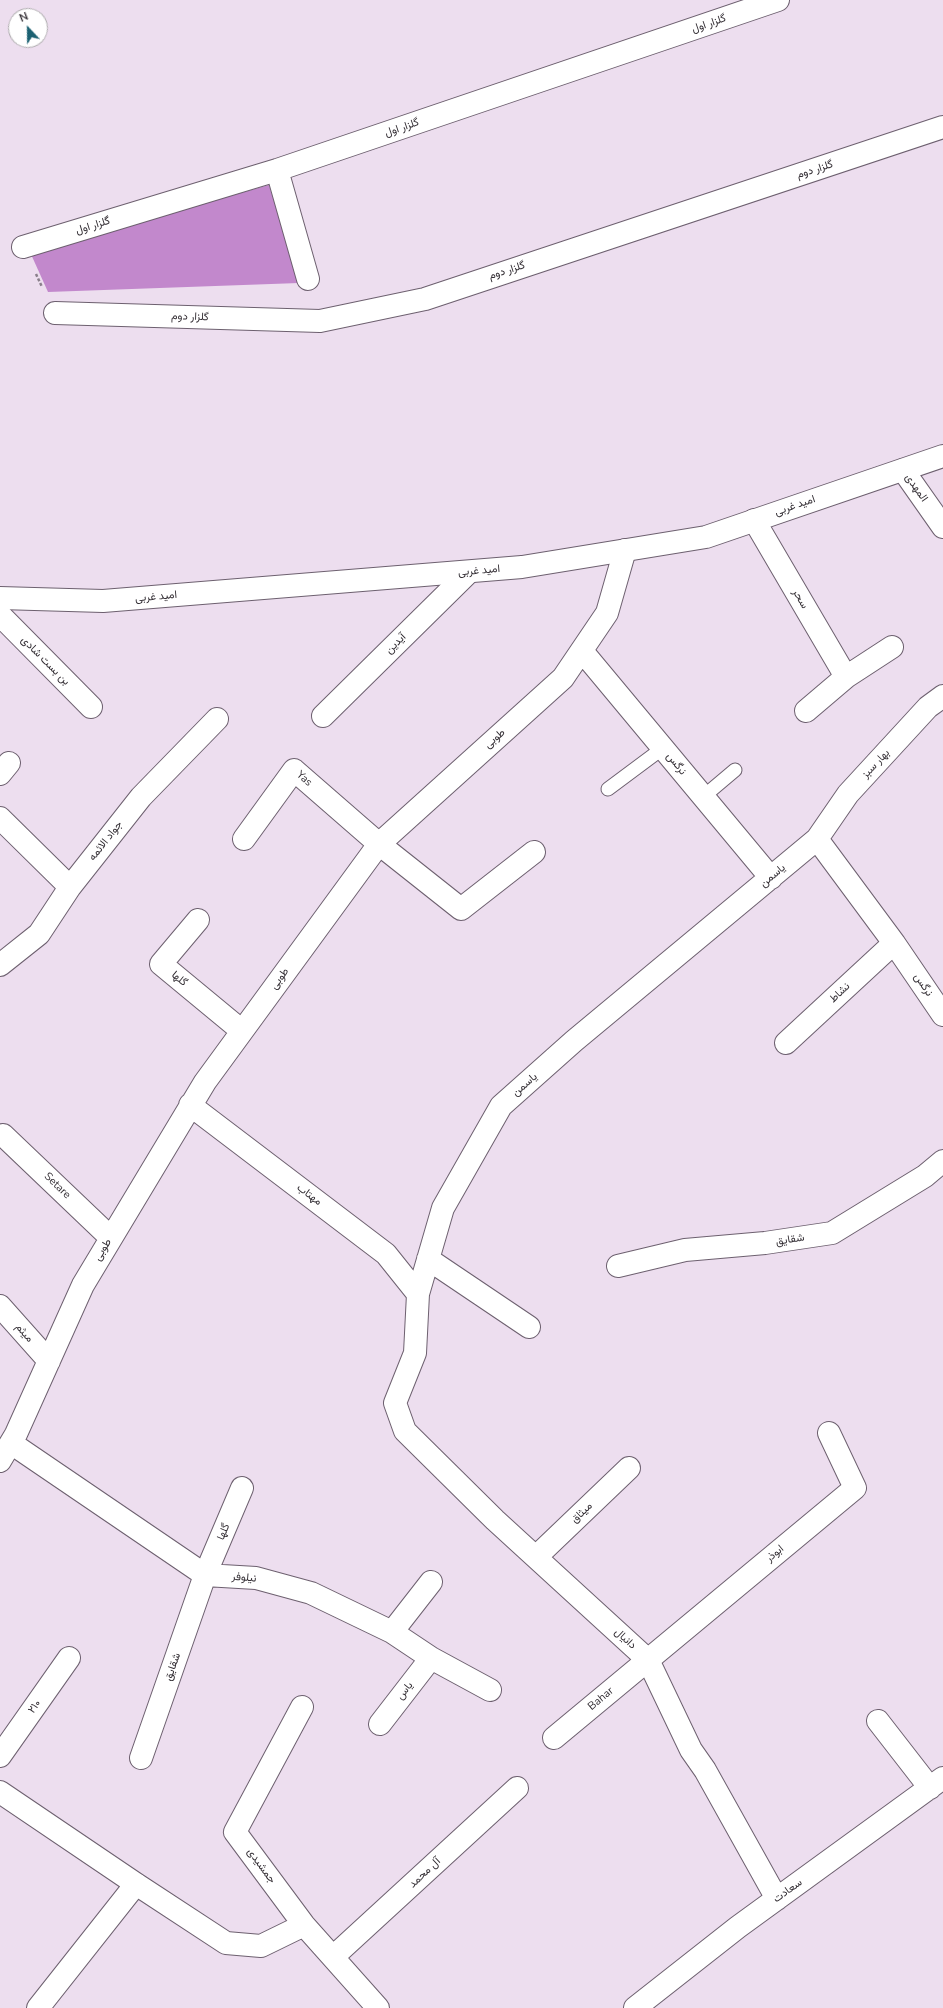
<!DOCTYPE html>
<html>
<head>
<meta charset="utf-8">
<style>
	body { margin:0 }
	#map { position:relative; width:943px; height:2008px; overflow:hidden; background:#eddeef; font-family:"Nunito Sans",sans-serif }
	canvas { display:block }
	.north { position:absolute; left:8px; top:8px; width:40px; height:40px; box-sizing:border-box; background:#fff; border:1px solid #adabad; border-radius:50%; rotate:338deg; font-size:11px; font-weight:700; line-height:16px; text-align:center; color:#322d33 }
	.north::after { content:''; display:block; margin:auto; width:14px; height:18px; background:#1b6172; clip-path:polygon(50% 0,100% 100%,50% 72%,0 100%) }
</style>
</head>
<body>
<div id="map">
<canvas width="943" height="2008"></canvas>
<div class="north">N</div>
</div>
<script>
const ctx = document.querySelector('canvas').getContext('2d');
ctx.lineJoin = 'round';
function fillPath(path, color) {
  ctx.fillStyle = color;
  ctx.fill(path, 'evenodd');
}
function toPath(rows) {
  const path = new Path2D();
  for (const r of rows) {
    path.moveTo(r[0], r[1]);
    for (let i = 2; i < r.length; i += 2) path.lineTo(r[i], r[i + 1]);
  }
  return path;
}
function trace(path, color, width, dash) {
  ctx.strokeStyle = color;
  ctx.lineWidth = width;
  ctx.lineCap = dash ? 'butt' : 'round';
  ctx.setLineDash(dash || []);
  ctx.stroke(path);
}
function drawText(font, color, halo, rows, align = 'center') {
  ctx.font = font + ' "Nunito Sans",Vazirmatn,sans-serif';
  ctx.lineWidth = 3;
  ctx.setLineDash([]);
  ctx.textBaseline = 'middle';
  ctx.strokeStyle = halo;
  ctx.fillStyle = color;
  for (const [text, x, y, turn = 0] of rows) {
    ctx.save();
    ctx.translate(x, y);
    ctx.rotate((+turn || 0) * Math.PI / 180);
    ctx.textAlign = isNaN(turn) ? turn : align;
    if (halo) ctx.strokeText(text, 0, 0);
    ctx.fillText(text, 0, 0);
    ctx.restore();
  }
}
fillPath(toPath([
	[269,185,299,283,48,292,30,252]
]), '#c288cc');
const lane = toPath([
	[608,789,663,748],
	[703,797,735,770]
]);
const street = toPath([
	[277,170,308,279],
	[23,247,277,170,778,0],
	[55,313,320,321,425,299,943,127],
	[903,470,943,527],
	[754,520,846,677],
	[0,615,91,707],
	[582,651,771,878],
	[806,711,846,677,892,647],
	[323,716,469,572],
	[0,774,9,763],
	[0,818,70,887],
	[244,839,294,770,379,844,461,909,534,852],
	[817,839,894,943,943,1015],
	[198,920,161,964,242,1031],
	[0,965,39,934,70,887,141,797,217,719],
	[786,1043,894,943],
	[190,1105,386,1254,418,1294],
	[3,1135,111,1238],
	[428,1259,529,1327],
	[618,1266,685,1250,765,1243,832,1233,925,1176,943,1161],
	[0,1306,49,1361],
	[11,1443,205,1575,256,1578,311,1593,392,1632,431,1658,490,1690],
	[0,1461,16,1434,83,1285,205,1082,379,844,563,678,607,613,625,550],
	[536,1557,629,1468],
	[392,1632,431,1582],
	[302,1707,235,1832,304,1925,378,2008],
	[878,1721,930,1788],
	[380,1724,431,1658],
	[554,1738,855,1488,829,1433],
	[0,1756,69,1658],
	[141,1758,205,1575,242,1488],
	[0,1792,136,1884,226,1943,261,1946,304,1925],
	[777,1899,705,1770,691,1750,648,1660,495,1520,405,1431,395,1403,415,1353,418,1294,443,1208,501,1106,574,1041,817,839,848,794,928,707,943,696],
	[333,1957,517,1788],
	[38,2008,136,1884],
	[635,2008,738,1927,943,1778]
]);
const secondary = toPath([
	[0,598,103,601,522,567,706,537,943,456]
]);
trace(lane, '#6d606f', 15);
trace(street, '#6d606f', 24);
trace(secondary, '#6d606f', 24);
trace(toPath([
	[36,274,42,287]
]), '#8a808b', 2.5, [3, 2]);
trace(lane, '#fff', 13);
trace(street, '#fff', 22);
trace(secondary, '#fff', 22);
drawText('11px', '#322d33', '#fff', [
	["گلزار اول",709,24,-19],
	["گلزار اول",402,128,-19],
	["گلزار دوم",815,170,-18],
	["گلزار اول",93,226,-17],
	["گلزار دوم",507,271,-18],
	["گلزار دوم",190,317,2],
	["المهدی",916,488,55],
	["امید غربی",795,506,-19],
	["امید غربی",479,571,-5],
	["امید غربی",156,597,-5],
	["سحر",800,599,60],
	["آیدین",396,644,-45],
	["بن بست شادی",45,661,45],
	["طوبی",495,739,-42],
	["نرگس",676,764,51],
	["بهار سبز",876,764,-47],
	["Yas",304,779,41],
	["جواد الائمه",106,841,-52],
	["یاسمن",773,876,-40],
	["گلها",179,979,40],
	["طوبی",280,979,-54],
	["نرگس",923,985,56],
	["نشاط",840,993,-43],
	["یاسمن",525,1085,-41],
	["Setare",57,1186,44],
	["مهتاب",309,1195,37],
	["شقایق",790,1240,-9],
	["طوبی",103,1250,-59],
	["میثم",24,1333,49],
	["میثاق",582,1513,-44],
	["گلها",224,1532,-67],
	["ابوذر",775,1554,-40],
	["نیلوفر",244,1578,5],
	["دانیال",625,1639,43],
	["شقایق",173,1667,-71],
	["یاس",405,1691,-52],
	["Bahar",601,1699,-40],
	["۲۱۰",35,1707,-55],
	["جمشیدی",261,1866,54],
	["آل محمد",425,1873,-43],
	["سعادت",788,1891,-36]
]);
</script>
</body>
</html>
